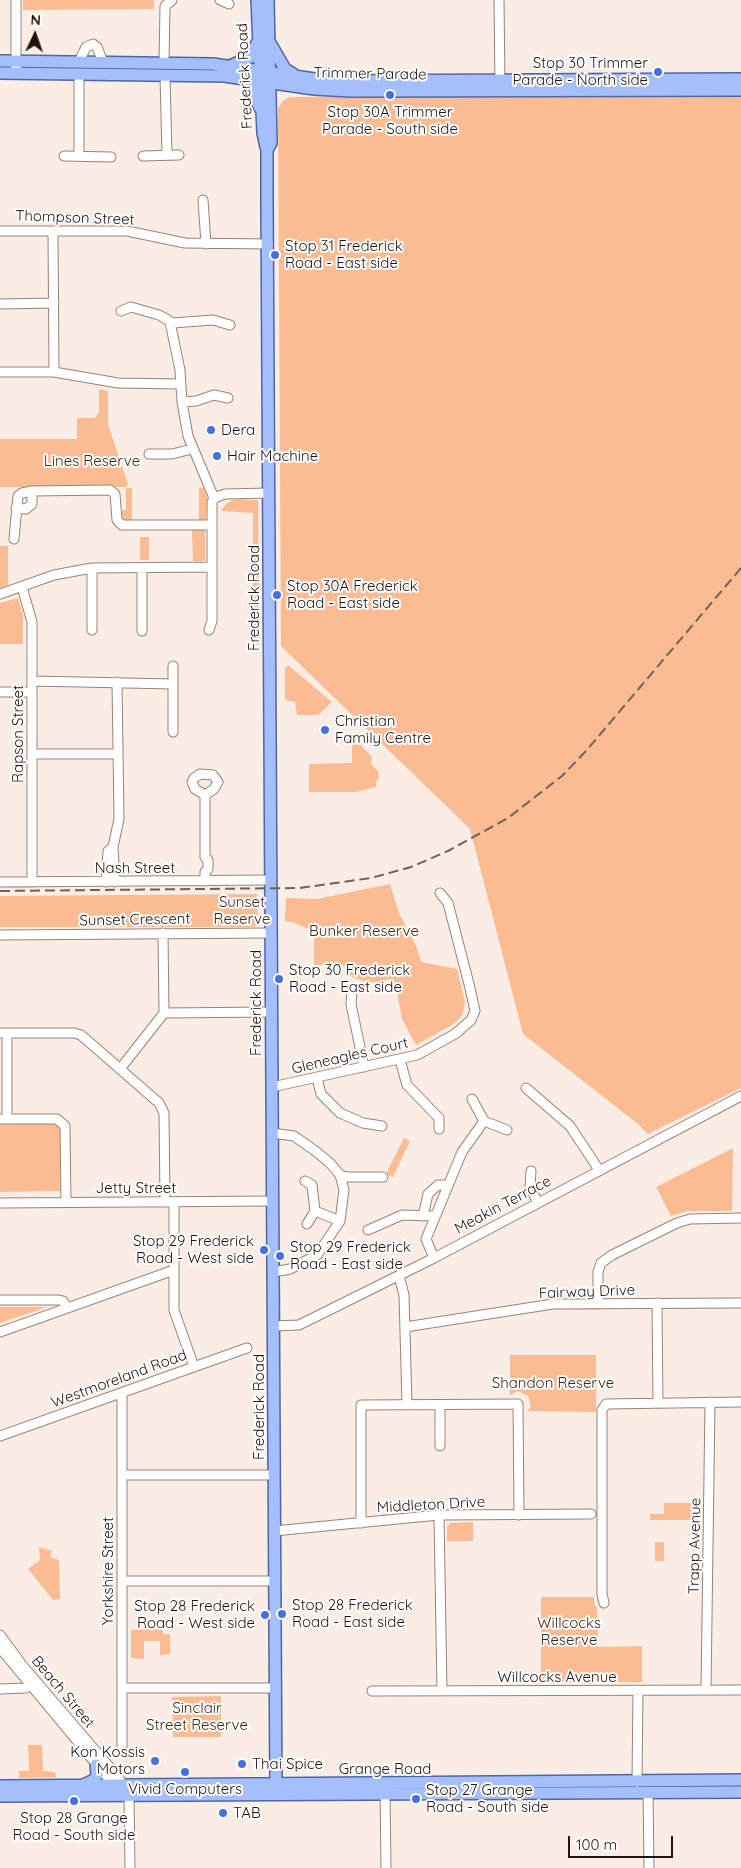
<!DOCTYPE html>
<html>
<head>
<meta charset="utf-8">
<style>
	body { margin:0 }
	#map { position:relative; width:741px; height:1868px; overflow:hidden; background:#faede5; font-family:Quicksand,sans-serif }
	canvas { display:block }
	.north { position:absolute; left:10px; top:10px; width:50px; height:50px; -webkit-text-stroke:4px #fff; paint-order:stroke; rotate:3deg; font-size:14px; font-weight:700; line-height:20px; text-align:center; color:#20150e }
	.north::after { content:''; display:block; margin:auto; width:18px; height:22px; background:#20150e; clip-path:polygon(50% 0,100% 100%,50% 72%,0 100%) }
	.scale { position:absolute; left:568px; top:1836px; width:105px; height:22px; box-sizing:border-box; border:2px solid #20150e; border-top:0; padding-left:6px; font-size:15px; line-height:18px; white-space:nowrap; color:#20150e; -webkit-text-stroke:4px #fff; paint-order:stroke }
</style>
</head>
<body>
<div id="map">
<canvas width="741" height="1868"></canvas>
<div class="north">N</div>
<div class="scale">100 m</div>
</div>
<script>
const ctx = document.querySelector('canvas').getContext('2d');
ctx.lineJoin = 'round';
function fillPath(path, color) {
  ctx.fillStyle = color;
  ctx.fill(path, 'evenodd');
}
function toPath(rows) {
  const path = new Path2D();
  for (const r of rows) {
    path.moveTo(r[0], r[1]);
    for (let i = 2; i < r.length; i += 2) path.lineTo(r[i], r[i + 1]);
  }
  return path;
}
function trace(path, color, width, dash) {
  ctx.strokeStyle = color;
  ctx.lineWidth = width;
  ctx.lineCap = dash ? 'butt' : 'round';
  ctx.setLineDash(dash || []);
  ctx.stroke(path);
}
function drawText(font, color, halo, rows, align = 'center') {
  ctx.font = font + ' Quicksand,sans-serif';
  ctx.lineWidth = 4;
  ctx.setLineDash([]);
  ctx.textBaseline = 'middle';
  ctx.strokeStyle = halo;
  ctx.fillStyle = color;
  for (const [text, x, y, turn = 0] of rows) {
    ctx.save();
    ctx.translate(x, y);
    ctx.rotate((+turn || 0) * Math.PI / 180);
    ctx.textAlign = isNaN(turn) ? turn : align;
    if (halo) ctx.strokeText(text, 0, 0);
    ctx.fillText(text, 0, 0);
    ctx.restore();
  }
}
fillPath(toPath([
	[23,0,154,0,154,9,23,10],
	[741,95,741,1088,648,1134,638,1124,523,1034,470,829,281,646,278,108,283,101,290,97],
	[99,389,108,391,108,424,128,484,127,487,0,487,0,439,77,439,77,418,95,418,99,412],
	[126,488,132,488,132,521,121,521,119,511,126,510],
	[199,488,204,488,207,498,206,521,199,521],
	[235,499,258,500,259,644,253,644,253,513,221,511,227,503],
	[192,530,205,530,205,560,203,561,193,561],
	[140,537,149,537,149,560,140,560],
	[0,546,8,546,8,585,0,588],
	[18,598,23,616,23,644,0,644,0,603],
	[288,665,332,702,318,715,297,715,295,702,285,700,285,669],
	[352,742,359,743,372,757,371,764,378,771,379,778,376,782,376,787,356,792,309,792,309,764,352,763],
	[390,884,399,913,417,948,421,962,457,969,465,1002,463,1014,455,1023,416,1045,402,1019,396,987,391,979,369,983,352,977,343,965,314,965,314,931,292,922,285,921,286,898,317,899],
	[257,894,258,924,254,927,0,927,0,896],
	[0,1124,56,1124,60,1128,60,1191,0,1192],
	[404,1138,410,1141,393,1177,386,1174],
	[733,1148,732,1211,687,1211,671,1216,656,1187],
	[0,1307,47,1307,0,1323],
	[510,1355,596,1355,596,1412,527,1411,531,1407,528,1396,518,1391,510,1395],
	[664,1503,698,1503,698,1520,650,1520,650,1514,664,1514],
	[473,1522,473,1541,447,1541,447,1527,450,1523],
	[655,1542,664,1542,664,1561,655,1561],
	[39,1547,52,1551,50,1557,59,1560,60,1599,53,1600,28,1569,40,1560],
	[541,1597,594,1597,594,1604,597,1608,598,1647,642,1646,642,1682,541,1682],
	[163,1629,163,1634,170,1634,170,1654,160,1655,160,1641,144,1641,144,1659,131,1658,131,1630],
	[221,1696,221,1737,173,1737,172,1697],
	[28,1745,42,1745,43,1771,55,1772,56,1777,19,1778,19,1771,29,1771]
]), '#fbbc93');
const minor = toPath([
	[16,0,16,68],
	[220,0,229,4],
	[499,0,500,85],
	[79,62,86,47,93,44,97,47,103,62],
	[164,63,165,6,172,0],
	[79,75,79,156],
	[165,76,167,155],
	[64,156,111,157],
	[143,156,179,155],
	[203,200,206,244],
	[0,231,127,231,185,243,268,244],
	[53,231,54,372],
	[0,304,54,303],
	[121,311,131,307,159,315,173,323,213,320,230,325],
	[170,322,180,370,182,402,188,436,214,498],
	[0,372,54,372,118,383,180,384],
	[182,402,196,401,214,395,228,398],
	[149,454,172,454,192,449],
	[16,508,26,509,32,504,32,491],
	[14,539,18,496,22,493,32,491,110,490,115,494,117,520,122,525,212,525],
	[142,568,142,631],
	[22,587,32,622,32,882],
	[0,594,54,575,92,568,212,567],
	[92,630,92,568],
	[209,630,212,621,212,502,214,498,225,494,269,493],
	[173,666,173,732],
	[32,681,173,684],
	[0,692,32,692],
	[32,754,118,754],
	[200,774,213,775,218,782,214,789,205,795,195,789,192,782,194,778,200,774],
	[205,795,205,857,208,860,208,869,205,872,205,881],
	[113,847,115,882],
	[0,882,271,880],
	[106,882,108,851,113,847,119,819,117,682],
	[0,935,271,933],
	[352,991,351,1004,364,1067],
	[164,1013,271,1012],
	[0,1033,74,1033,81,1035,159,1103,164,1113,165,1202],
	[400,1060,407,1085,439,1118,439,1129],
	[120,1069,164,1013,163,933],
	[317,1078,321,1094,340,1113,363,1123,382,1126],
	[272,1087,417,1055,455,1034,471,1020,475,1011,470,988,448,903,440,893],
	[526,1088,570,1126,599,1170],
	[472,1099,484,1121,507,1130],
	[0,1119,57,1119,65,1126,66,1202],
	[7,1119,7,1033],
	[272,1133,294,1136,314,1150,330,1163,340,1175,344,1190,340,1221,317,1255,290,1269,273,1272],
	[531,1171,530,1187,537,1201],
	[340,1175,347,1177,383,1177],
	[305,1181,312,1185,315,1211,340,1221],
	[174,1202,174,1310,194,1367],
	[0,1203,273,1201],
	[423,1216,428,1194,438,1185,448,1185],
	[307,1224,315,1211],
	[368,1230,402,1215,435,1216],
	[434,1258,426,1239,462,1152,484,1121],
	[399,1276,404,1295,407,1405],
	[0,1300,59,1300,63,1301,67,1308],
	[657,1303,658,1403],
	[598,1304,598,1272,601,1263,612,1255,677,1223,690,1219,741,1218],
	[273,1326,299,1325,434,1258,741,1096],
	[405,1327,553,1304,741,1303],
	[0,1332,174,1270],
	[122,1394,122,1748],
	[0,1436,247,1348],
	[440,1446,440,1405],
	[122,1475,274,1475],
	[439,1515,442,1691],
	[361,1523,361,1405,518,1404,519,1515],
	[274,1531,439,1515,591,1514],
	[122,1581,274,1581],
	[604,1603,602,1594,602,1410,606,1404,741,1402],
	[0,1635,22,1665,118,1777,129,1795,130,1868],
	[0,1648,107,1777,121,1785],
	[122,1688,275,1688],
	[0,1689,25,1688,35,1684],
	[706,1690,710,1402],
	[372,1691,741,1690],
	[637,1782,638,1691],
	[385,1788,386,1868],
	[648,1792,649,1868]
]);
const major = toPath([
	[257,0,263,133,266,147],
	[268,0,271,143,267,150,267,202,276,1794],
	[270,43,285,69,293,74],
	[0,61,213,64,328,81,741,79],
	[232,65,251,57,257,43],
	[0,73,224,76,314,89,350,91,741,90],
	[245,77,260,108],
	[83,1785,94,1780,97,1775,96,1765],
	[0,1786,741,1780],
	[0,1796,741,1792]
]);
trace(minor, '#9f8270', 11);
trace(major, '#4f66a7', 14);
trace(minor, '#fff', 9);
trace(major, '#a5befc', 11);
trace(toPath([
	[0,891,300,888,371,878,411,867,448,851,508,818,562,776,586,751,741,568]
]), '#6e625b', 2, [10, 5]);
for (const [x, y, r, color] of [
	[658,72,5,"#466fe2"],
	[390,95,5,"#466fe2"],
	[275,255,5,"#466fe2"],
	[211,430,5,"#466fe2"],
	[217,456,5,"#466fe2"],
	[277,595,5,"#466fe2"],
	[325,730,5,"#466fe2"],
	[279,979,5,"#466fe2"],
	[264,1250,5,"#466fe2"],
	[280,1256,5,"#466fe2"],
	[282,1614,5,"#466fe2"],
	[265,1615,5,"#466fe2"],
	[155,1761,5,"#466fe2"],
	[242,1764,5,"#466fe2"],
	[185,1772,5,"#466fe2"],
	[416,1799,5,"#466fe2"],
	[74,1801,5,"#466fe2"],
	[223,1813,5,"#466fe2"]
]) {
  const dot = new Path2D();
  dot.arc(x, y, r, 0, 2 * Math.PI);
  ctx.fillStyle = color;
  ctx.fill(dot);
  trace(dot, '#fff', 2);
}
drawText('15px', '#20150e', '#fff', [
	["Stop 30 Trimmer",648,63,"right"],
	["Parade - North side",648,80,"right"],
	["Stop 30A Trimmer",390,112,"center"],
	["Parade - South side",390,129,"center"],
	["Stop 31 Frederick",285,246],
	["Road - East side",285,263],
	["Dera",221,430],
	["Hair Machine",227,456],
	["Stop 30A Frederick",287,586],
	["Road - East side",287,603],
	["Christian",335,721],
	["Family Centre",335,738],
	["Stop 30 Frederick",289,970],
	["Road - East side",289,987],
	["Stop 29 Frederick",254,1241,"right"],
	["Road - West side",254,1258,"right"],
	["Stop 29 Frederick",290,1247],
	["Road - East side",290,1264],
	["Stop 28 Frederick",292,1605],
	["Road - East side",292,1622],
	["Stop 28 Frederick",255,1606,"right"],
	["Road - West side",255,1623,"right"],
	["Kon Kossis",145,1752,"right"],
	["Motors",145,1769,"right"],
	["Thai Spice",252,1764],
	["Vivid Computers",185,1789,"center"],
	["Stop 27 Grange",426,1790],
	["Road - South side",426,1807],
	["TAB",233,1813],
	["Stop 28 Grange",74,1818,"center"],
	["Road - South side",74,1835,"center"]
], 'left');
drawText('15px', '#20150e', '#fff', [
	["Trimmer Parade",370,74,1],
	["Frederick Road",245,76,-93],
	["Thompson Street",75,218,2],
	["Frederick Road",254,598,-90],
	["Rapson Street",18,734,-90],
	["Nash Street",135,868],
	["Sunset Crescent",135,920,-1],
	["Frederick Road",256,1003,-90],
	["Gleneagles Court",350,1056,-13],
	["Jetty Street",136,1188],
	["Meakin Terrace",503,1205,-28],
	["Fairway Drive",587,1292,-2],
	["Westmoreland Road",119,1379,-20],
	["Frederick Road",259,1407,-90],
	["Middleton Drive",431,1505,-3],
	["Trapp Avenue",695,1546,-89],
	["Yorkshire Street",108,1571,-90],
	["Willcocks Avenue",557,1677],
	["Beach Street",63,1692,50],
	["Grange Road",385,1769]
]);
drawText('15px', '#462711', '#fff', [
	["Lines Reserve",92,461],
	["Sunset",242,902],
	["Reserve",242,919],
	["Bunker Reserve",364,931],
	["Shandon Reserve",553,1383],
	["Willcocks",569,1623],
	["Reserve",569,1640],
	["Sinclair",197,1708],
	["Street Reserve",197,1725]
]);
</script>
</body>
</html>
